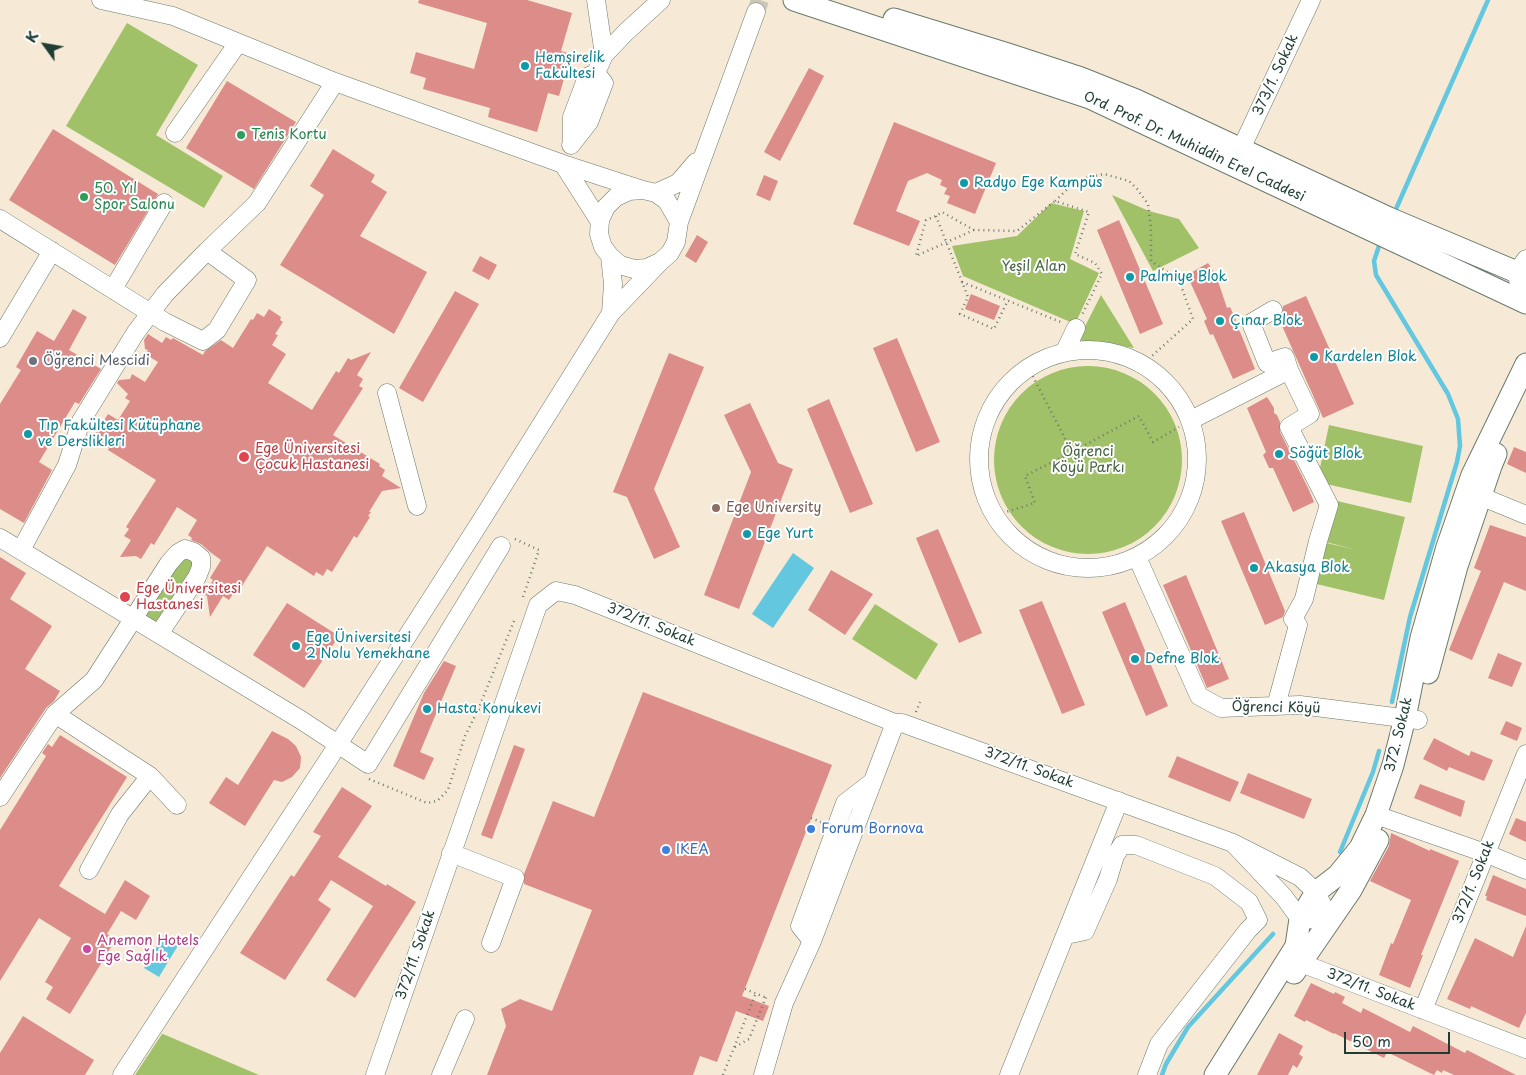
<!DOCTYPE html>
<html>
<head>
<meta charset="utf-8">
<style>
	body { margin:0 }
	#map { position:relative; width:1526px; height:1075px; overflow:hidden; background:#f6ead6; font-family:"Playpen Sans",sans-serif }
	canvas { display:block }
	.north { position:absolute; left:20px; top:20px; width:50px; height:50px; -webkit-text-stroke:4px #fff; paint-order:stroke; rotate:302deg; font-size:14px; font-weight:700; line-height:20px; text-align:center; color:#1f3d34 }
	.north::after { content:''; display:block; margin:auto; width:18px; height:22px; background:#1f3d34; clip-path:polygon(50% 0,100% 100%,50% 72%,0 100%) }
	.scale { position:absolute; left:1344px; top:1032px; width:106px; height:22px; box-sizing:border-box; border:2px solid #1f3d34; border-top:0; padding-left:6px; font-size:15px; line-height:18px; white-space:nowrap; color:#1f3d34; -webkit-text-stroke:4px #fff; paint-order:stroke }
</style>
</head>
<body>
<div id="map">
<canvas width="1526" height="1075"></canvas>
<div class="north">K</div>
<div class="scale">50 m</div>
</div>
<script>
const ctx = document.querySelector('canvas').getContext('2d');
ctx.lineJoin = 'round';
function fillPath(path, color) {
  ctx.fillStyle = color;
  ctx.fill(path, 'evenodd');
}
function toPath(rows) {
  const path = new Path2D();
  for (const r of rows) {
    if (r.length === 3) {
      path.moveTo(r[0] + r[2], r[1]);
      path.arc(r[0], r[1], r[2], 0, 2 * Math.PI);
      continue;
    }
    path.moveTo(r[0], r[1]);
    for (let i = 2; i < r.length; i += 2) path.lineTo(r[i], r[i + 1]);
  }
  return path;
}
function trace(path, color, width, dash) {
  ctx.strokeStyle = color;
  ctx.lineWidth = width;
  ctx.lineCap = dash ? 'butt' : 'round';
  ctx.setLineDash(dash || []);
  ctx.stroke(path);
}
function drawText(font, color, halo, rows, align = 'center') {
  ctx.font = font + ' "Playpen Sans",sans-serif';
  ctx.lineWidth = 4;
  ctx.setLineDash([]);
  ctx.textBaseline = 'middle';
  ctx.strokeStyle = halo;
  ctx.fillStyle = color;
  for (const [text, x, y, turn = 0] of rows) {
    ctx.save();
    ctx.translate(x, y);
    ctx.rotate((+turn || 0) * Math.PI / 180);
    ctx.textAlign = isNaN(turn) ? turn : align;
    if (halo) ctx.strokeText(text, 0, 0);
    ctx.fillText(text, 0, 0);
    ctx.restore();
  }
}
fillPath(toPath([
	[127,23,198,65,156,135,223,176,204,208,66,126],
	[1112,195,1149,211,1179,219,1199,248,1153,271],
	[1051,203,1084,211,1070,259,1099,273,1075,324,963,276,952,246,1017,236],
	[1101,295,1134,348,1078,340],
	[1088,460,94],
	[1329,425,1423,446,1411,503,1317,482],
	[1333,500,1405,517,1384,600,1308,582,1318,541,1357,550,1322,541],
	[178,553,201,558,159,634,134,619],
	[875,604,938,644,916,680,852,639],
	[162,1034,163,1034,259,1075,135,1075]
]), '#a1c169');
fillPath(toPath([
	[793,553,814,568,773,628,752,614],
	[164,935,179,944,159,977,144,968]
]), '#62c7df');
trace(toPath([
	[1396,209,1488,0],
	[1379,246,1374,261,1376,275,1448,394,1458,419,1460,446,1457,462,1410,617,1392,702],
	[1340,852,1373,772,1379,751],
	[1162,1075,1166,1064,1188,1027,1273,934]
]), '#62c7df', 4.5);
fillPath(toPath([
	[419,0,527,0,572,13,561,51,571,54,559,96,548,93,537,132,488,117,490,108,423,89,426,78,410,73,416,52,474,69,487,23,418,3],
	[809,68,824,76,780,161,764,152],
	[227,81,296,122,254,189,186,148],
	[894,122,996,163,975,214,947,203,950,196,944,194,947,188,940,185,942,180,927,173,908,181,896,211,920,221,909,246,853,224],
	[53,129,158,194,115,265,9,200],
	[333,149,375,175,371,182,387,192,360,236,427,272,394,334,280,265,324,195,310,186],
	[764,175,778,181,770,201,756,195],
	[1119,220,1163,324,1140,334,1097,230],
	[697,235,708,242,696,263,685,256],
	[480,256,497,265,489,280,472,271],
	[1208,263,1215,274,1214,280,1218,281,1227,308,1230,307,1236,320,1235,322,1241,334,1255,369,1233,379,1213,334,1210,335,1204,321,1207,319,1187,275],
	[455,291,479,304,423,402,399,388],
	[971,294,1000,306,994,320,965,309],
	[1306,296,1354,404,1323,418,1279,319,1282,315,1283,306],
	[73,309,87,317,69,350,101,369,79,404,75,402,39,462,52,470,24,523,0,509,0,404,21,370,16,367,37,331,54,341],
	[269,309,281,317,280,320,283,322,275,334,278,335,272,345,286,354,268,383,312,410,336,371,339,373,348,358,351,360,371,352,357,375,363,379,359,386,363,388,333,435,380,464,379,466,385,470,382,476,401,488,382,491,369,512,371,512,368,516,370,517,357,538,354,536,332,572,327,569,323,576,316,572,314,576,267,546,237,594,234,592,229,600,223,596,210,617,207,596,204,594,213,580,210,578,221,560,210,552,201,544,191,540,192,538,188,535,197,520,177,507,154,545,151,543,141,559,136,556,120,557,131,540,124,536,129,529,126,527,156,480,108,450,109,448,102,443,105,438,96,433,108,414,118,420,130,401,125,398,128,394,117,383,119,380,130,379,132,374,145,382,158,362,145,354,148,350,145,349,144,340,148,334,162,343,166,337,171,340,173,338,203,355,205,351,221,340,233,348,251,319,253,320,257,313,264,317],
	[897,338,940,442,916,452,873,348],
	[669,353,704,367,654,489,680,547,654,559,627,497,613,492],
	[1267,397,1274,408,1274,413,1277,415,1280,422,1280,432,1309,490,1314,502,1293,512,1273,468,1269,468,1263,455,1266,452,1247,408],
	[829,399,873,504,850,513,807,409],
	[750,403,778,463,793,469,739,609,704,595,751,472,724,415],
	[1514,447,1526,452,1526,473,1507,464],
	[1244,512,1285,611,1283,617,1265,625,1221,521],
	[1490,525,1526,537,1526,591,1504,582,1472,660,1449,650,1481,571,1474,568],
	[938,529,982,633,959,643,916,538],
	[0,557,26,573,10,599,52,626,25,669,60,691,54,701,46,708,0,778],
	[831,570,873,594,845,635,808,610],
	[1186,575,1229,679,1207,688,1163,585],
	[1042,601,1085,705,1062,714,1019,610],
	[1125,602,1168,706,1146,716,1102,612],
	[287,603,339,636,304,688,253,655],
	[1498,653,1522,663,1512,687,1488,678],
	[444,661,456,666,420,752,434,758,424,780,393,766,424,693],
	[643,692,832,765,742,996,769,1006,763,1021,736,1011,717,1062,700,1056,693,1075,487,1075,506,1026,501,1009,520,999,552,1011,592,910,524,884,524,874,553,801,594,817],
	[1506,721,1522,728,1517,741,1500,734],
	[272,731,288,739,296,746,301,757,300,768,292,777,282,782,274,780,245,826,209,803,226,777,238,785],
	[60,735,127,777,59,886,105,914,125,880,150,896,136,920,121,911,107,934,116,939,70,1014,46,999,53,987,45,982,71,938,39,918,0,981,0,830,46,756,42,753,48,744,52,747],
	[1434,738,1469,756,1471,751,1493,760,1484,781,1449,767,1447,771,1423,759],
	[514,745,525,749,492,839,481,835],
	[1177,756,1239,782,1230,802,1168,777],
	[1248,773,1312,799,1304,819,1240,793],
	[1420,784,1465,801,1461,817,1414,798],
	[342,787,372,806,338,857,386,886,387,884,416,902,355,998,326,980,373,906,331,880,318,900,331,909,285,980,240,953,291,875,294,877,321,836,313,832],
	[1516,818,1526,822,1526,842,1509,834],
	[1391,833,1430,851,1430,849,1459,861,1421,955,1423,955,1410,988,1379,975,1391,943,1393,944,1411,900,1370,881,1389,846],
	[1493,875,1526,889,1526,916,1486,900,1487,896,1485,896],
	[1526,926,1526,1013,1519,1028,1471,1006,1470,1009,1447,999,1475,938,1513,957],
	[1311,983,1334,994,1335,992,1345,997,1342,1003,1361,1013,1363,1008,1410,1032,1413,1026,1465,1053,1467,1050,1516,1075,1454,1075,1443,1070,1442,1073,1437,1070,1434,1075,1387,1052,1384,1058,1334,1033,1334,1034,1306,1020,1305,1022,1294,1016],
	[23,1016,94,1060,85,1075,0,1075,0,1053],
	[1279,1033,1303,1046,1299,1054,1303,1057,1297,1068,1293,1065,1288,1075,1257,1075]
]), '#dc8c89');
trace(toPath([
	[756,12,760,0]
]), '#cbc7b6', 18, [18, 9]);
const minor = toPath([
	[101,0,173,16,335,82,563,164,643,190],
	[596,0,604,55],
	[175,133,238,43],
	[572,141,572,117,587,77,596,73,604,55,626,32,661,0],
	[571,145,589,122,604,83,596,73],
	[1241,149,1311,0],
	[563,164,600,222],
	[656,193,678,183,696,162],
	[0,219,165,322,203,341,217,330,247,280,207,251],
	[679,222,667,201,656,193,643,190,629,191,616,197,606,207,600,220,599,234,603,247,610,256,620,265,634,269,647,268,660,262,670,253,676,242,679,222,756,12],
	[610,256,613,284,611,313],
	[113,289,164,203],
	[1521,300,1517,272,1526,259],
	[1273,310,1251,323,1267,363,1285,357,1289,370,1310,414,1289,427,1329,505,1318,541,1304,599,1293,619,1298,625,1276,706],
	[0,338,52,251],
	[1088,459,109],
	[1065,351,1076,328],
	[387,393,417,506],
	[1191,420,1289,370],
	[1480,496,1526,515],
	[0,538,301,720,368,764,501,546],
	[21,550,67,465,81,421,136,332,165,294,207,251,257,203,335,82],
	[1137,557,1199,696,1221,708,1300,705,1418,720],
	[55,714,150,776,177,805],
	[0,797,55,714,94,680,169,563,178,553,185,549,194,552,201,558,201,567,197,577,159,634],
	[1376,815,1485,853,1526,870],
	[451,853,515,878,491,943],
	[89,870,120,814,150,776],
	[1066,935,1085,931,1108,879,1115,856,1122,845,1136,845,1215,876,1249,902,1258,920,1248,930,1159,1044,1147,1075],
	[812,941,800,926,845,803,871,783],
	[1301,963,1526,1049],
	[1423,1010,1526,754],
	[122,1075,328,760,479,524,611,313,660,262],
	[375,1075,538,605,556,591,575,595,895,723,902,723,1233,843,1300,877,1316,892,1330,920,1300,919,1284,897,1233,843],
	[441,1075,465,1019],
	[763,1075,784,1003,812,941,895,723],
	[1009,1075,1119,801]
]);
const major = toPath([
	[794,0,1090,98,1526,303],
	[894,19,1008,54,1081,78,1136,100,1389,218,1526,276],
	[1428,673,1457,566,1491,466,1496,454],
	[1294,973,1351,890,1378,840],
	[1215,1075,1296,946,1300,919,1316,892,1338,875,1360,848,1376,815,1393,765,1405,718,1421,638,1447,547,1472,475,1526,364]
]);
trace(minor, '#6a7a6d', 19);
trace(major, '#6a7a6d', 23);
trace(toPath([
	[1055,201,1077,180,1104,174,1129,181,1137,189,1148,204,1151,228,1151,261,1179,280,1193,319,1143,364],
	[936,216,968,297,960,314,994,329,1008,300],
	[974,230,916,256,926,220,936,216,942,212,974,230,1017,231,1055,201,1089,212,1075,254,1095,263,1102,274,1082,315],
	[962,282,1063,323],
	[1072,452,1139,416,1153,442,1179,427],
	[993,516,1035,503,1025,476,1072,452,1028,367],
	[515,539,539,550,523,597],
	[478,710,514,621],
	[916,712,920,702],
	[369,779,427,803,437,801,448,790,465,736,478,710,485,711],
	[811,818,823,823],
	[745,989,767,998],
	[735,1047,749,1039,766,997],
	[723,1075,756,993]
]), '#6a7a6d', 2.5, [1, 4]);
trace(minor, '#fff', 18);
trace(major, '#fff', 21);
for (const [x, y, r, color] of [
	[525,66,5,"#0f9aa8"],
	[241,135,5,"#2e9e5b"],
	[964,183,5,"#0f9aa8"],
	[84,197,5,"#2e9e5b"],
	[1130,277,5,"#0f9aa8"],
	[1220,321,5,"#0f9aa8"],
	[1314,357,5,"#0f9aa8"],
	[33,361,5,"#6b7280"],
	[28,434,5,"#0f9aa8"],
	[1279,454,5,"#0f9aa8"],
	[244,457,6,"#e0444e"],
	[716,508,5,"#8d6e63"],
	[747,534,5,"#0f9aa8"],
	[1254,568,5,"#0f9aa8"],
	[125,597,6,"#e0444e"],
	[296,646,5,"#0f9aa8"],
	[1135,659,5,"#0f9aa8"],
	[427,709,5,"#0f9aa8"],
	[811,829,5,"#3f7fe0"],
	[666,850,5,"#3f7fe0"],
	[87,949,5,"#d1479c"]
]) {
  const dot = new Path2D();
  dot.arc(x, y, r, 0, 2 * Math.PI);
  ctx.fillStyle = color;
  ctx.fill(dot);
  trace(dot, '#fff', 2);
}
drawText('14px', '#0d838f', '#fff', [
	["Hemşirelik",535,58],
	["Fakültesi",535,74],
	["Radyo Ege Kampüs",974,183],
	["Palmiye Blok",1140,277],
	["Çınar Blok",1230,321],
	["Kardelen Blok",1324,357],
	["Tıp Fakültesi Kütüphane",38,426],
	["ve Derslikleri",38,442],
	["Söğüt Blok",1289,454],
	["Ege Yurt",757,534],
	["Akasya Blok",1264,568],
	["Ege Üniversitesi",306,638],
	["2 Nolu Yemekhane",306,654],
	["Defne Blok",1145,659],
	["Hasta Konukevi",437,709]
], 'left');
drawText('14px', '#1f3d34', '#fff', [
	["373/1. Sokak",1276,75,-65],
	["Ord. Prof. Dr. Muhiddin Erel Caddesi",1194,147,25],
	["372/11. Sokak",651,625,22],
	["Öğrenci Köyü",1276,708,1],
	["372. Sokak",1399,735,-76],
	["372/11. Sokak",1029,768,20],
	["372/1. Sokak",1474,882,-68],
	["372/11. Sokak",416,955,-71],
	["372/11. Sokak",1371,990,21]
]);
drawText('14px', '#27864d', '#fff', [
	["Tenis Kortu",251,135],
	["50. Yıl",94,189],
	["Spor Salonu",94,205]
], 'left');
drawText('14px', '#466544', '#fff', [
	["Yeşil Alan",1034,267],
	["Öğrenci",1088,452],
	["Köyü Parkı",1088,468]
]);
drawText('14px', '#5b616d', '#fff', [
	["Öğrenci Mescidi",43,361]
], 'left');
drawText('14px', '#be3a42', '#fff', [
	["Ege Üniversitesi",255,449],
	["Çocuk Hastanesi",255,465],
	["Ege Üniversitesi",136,589],
	["Hastanesi",136,605]
], 'left');
drawText('14px', '#785e54', '#fff', [
	["Ege University",726,508]
], 'left');
drawText('14px', '#366cbe', '#fff', [
	["Forum Bornova",821,829],
	["IKEA",676,850]
], 'left');
drawText('14px', '#b23c85', '#fff', [
	["Anemon Hotels",97,941],
	["Ege Sağlık",97,957]
], 'left');
</script>
</body>
</html>
